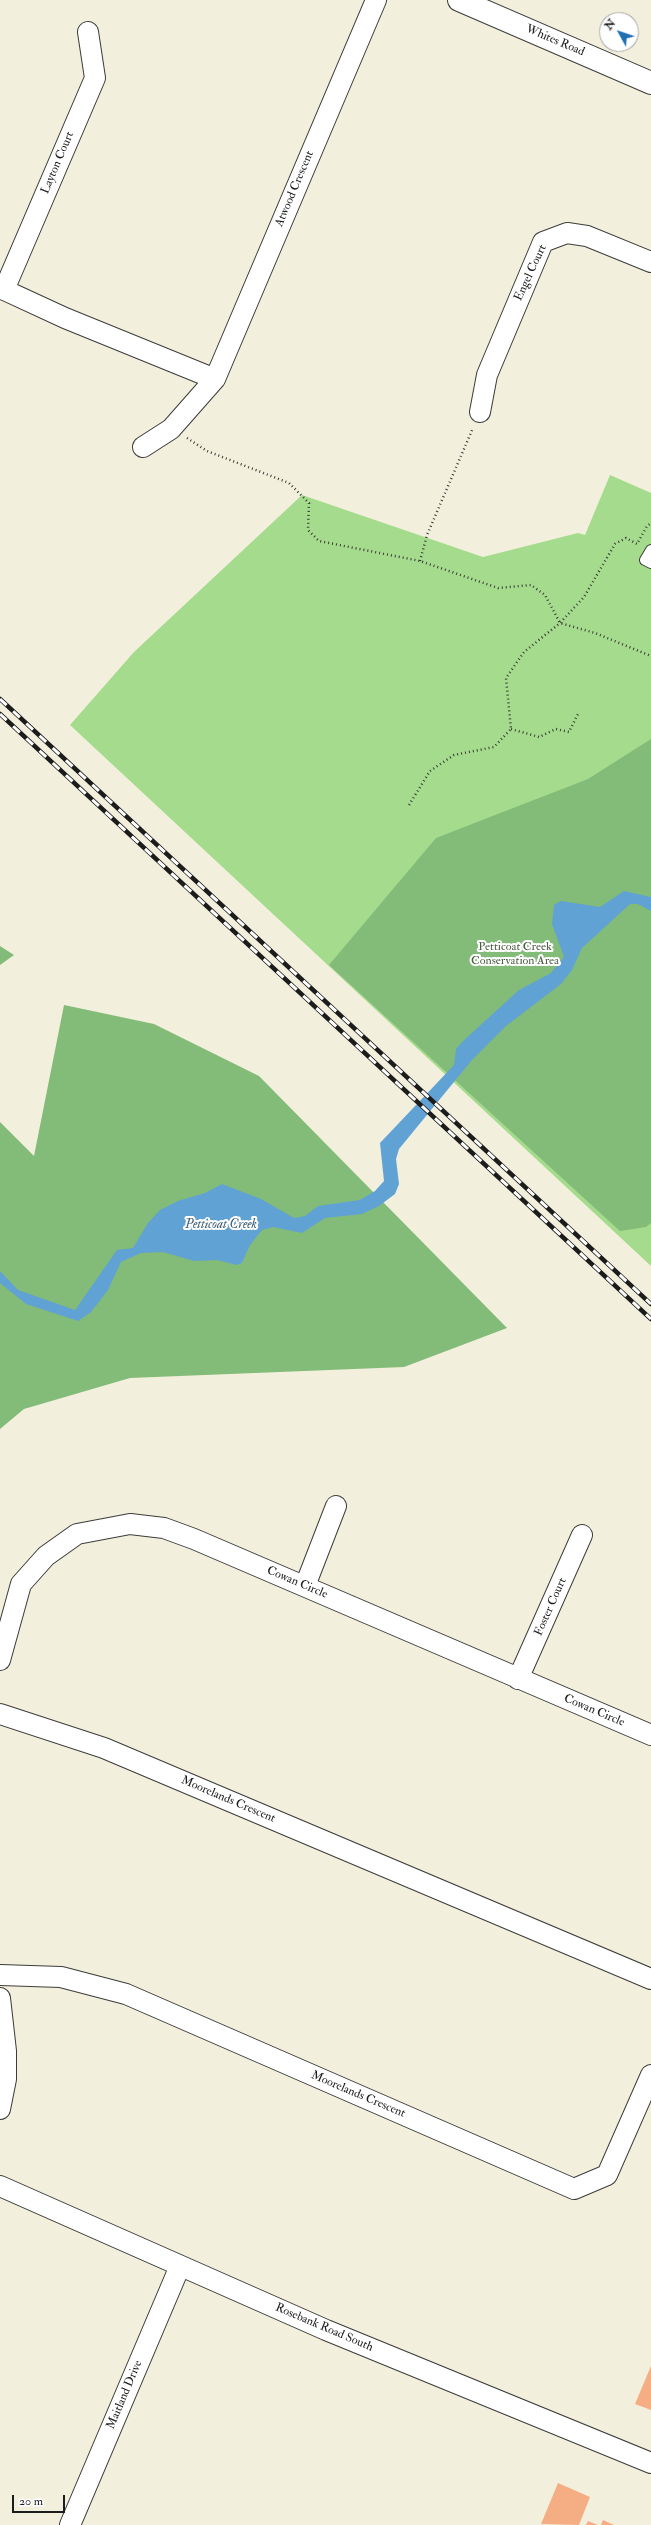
<!DOCTYPE html>
<html>
<head>
<meta charset="utf-8">
<style>
	body { margin:0 }
	#map { position:relative; width:651px; height:2525px; overflow:hidden; background:#f3efdd; font-family:"IM FELL Double Pica",serif }
	canvas { display:block }
	.north { position:absolute; left:599px; top:12px; width:40px; height:40px; box-sizing:border-box; background:#fff; border:1px solid #a4a4a4; border-radius:50%; rotate:310deg; font-size:11px; font-weight:700; line-height:16px; text-align:center; color:#1c1c1c }
	.north::after { content:''; display:block; margin:auto; width:14px; height:18px; background:#1f6fb2; clip-path:polygon(50% 0,100% 100%,50% 72%,0 100%) }
	.scale { position:absolute; left:12px; top:2495px; width:53px; height:18px; box-sizing:border-box; border:2px solid #1c1c1c; border-top:0; padding-left:5px; font-size:12px; line-height:14px; white-space:nowrap; color:#1c1c1c; -webkit-text-stroke:3px #fff; paint-order:stroke }
</style>
</head>
<body>
<div id="map">
<canvas width="651" height="2525"></canvas>
<div class="north">N</div>
<div class="scale">20 m</div>
</div>
<script>
const ctx = document.querySelector('canvas').getContext('2d');
ctx.lineJoin = 'round';
function fillPath(path, color) {
  ctx.fillStyle = color;
  ctx.fill(path, 'evenodd');
}
function toPath(rows) {
  const path = new Path2D();
  for (const r of rows) {
    path.moveTo(r[0], r[1]);
    for (let i = 2; i < r.length; i += 2) path.lineTo(r[i], r[i + 1]);
  }
  return path;
}
function trace(path, color, width, dash) {
  ctx.strokeStyle = color;
  ctx.lineWidth = width;
  ctx.lineCap = dash ? 'butt' : 'round';
  ctx.setLineDash(dash || []);
  ctx.stroke(path);
}
function drawText(font, color, halo, rows, align = 'center') {
  ctx.font = font + ' "IM FELL Double Pica",serif';
  ctx.lineWidth = 4;
  ctx.setLineDash([]);
  ctx.textBaseline = 'middle';
  ctx.strokeStyle = halo;
  ctx.fillStyle = color;
  for (const [text, x, y, turn = 0] of rows) {
    ctx.save();
    ctx.translate(x, y);
    ctx.rotate((+turn || 0) * Math.PI / 180);
    ctx.textAlign = isNaN(turn) ? turn : align;
    if (halo) ctx.strokeText(text, 0, 0);
    ctx.fillText(text, 0, 0);
    ctx.restore();
  }
}
fillPath(toPath([
	[610,475,651,493,651,1266,70,725,134,652,302,495,483,557,578,533,585,535]
]), '#a4db8c');
fillPath(toPath([
	[651,739,651,1223,646,1227,620,1231,329,965,436,838,588,779],
	[0,946,14,955,0,965],
	[64,1005,154,1024,259,1076,507,1328,404,1367,130,1378,24,1409,0,1429,0,1122,34,1156]
]), '#83bb78');
fillPath(toPath([
	[624,891,651,897,651,911,638,904,630,904,582,948,572,970,561,984,506,1026,472,1060,399,1149,396,1159,399,1184,395,1194,379,1206,362,1214,325,1218,302,1233,273,1227,262,1230,250,1245,242,1263,237,1265,217,1260,194,1261,163,1252,141,1253,121,1262,108,1290,91,1312,78,1321,26,1304,0,1283,0,1271,18,1290,75,1310,117,1250,133,1248,148,1223,160,1210,178,1201,205,1193,222,1184,261,1199,294,1218,305,1216,318,1206,360,1200,375,1191,384,1181,380,1143,454,1065,456,1049,463,1041,519,990,551,973,564,957,552,924,554,905,561,901,600,907]
]), '#61a2d4');
fillPath(toPath([
	[651,2366,651,2410,635,2404],
	[558,2483,590,2497,579,2525,541,2524],
	[603,2520,614,2525,601,2525],
	[588,2521,598,2525,586,2525]
]), '#f5ae83');
const lane = toPath([
	[651,550,645,560,651,563]
]);
const street = toPath([
	[0,288,65,318,215,379],
	[4,290,95,78,88,32],
	[480,412,487,375,543,242,567,233,587,236,651,262],
	[143,447,171,429,215,379,376,0],
	[305,1586,336,1506],
	[0,1660,21,1584,46,1556,77,1534,130,1524,164,1528,194,1539,651,1735],
	[518,1679,582,1535],
	[0,1714,104,1748,651,1979],
	[0,1975,61,1977,126,1994,574,2189,607,2175,651,2075],
	[0,1998,6,2051,6,2079,0,2109],
	[0,2186,326,2330,651,2463],
	[70,2525,180,2266]
]);
const secondary = toPath([
	[459,0,651,83]
]);
trace(lane, '#3c3c39', 12);
trace(street, '#3c3c39', 22);
trace(secondary, '#3c3c39', 24);
trace(toPath([
	[187,438,207,451,289,483,309,503,308,530,319,541,420,561,498,588,531,585,545,595,560,623,595,633,651,656],
	[420,561,427,535,473,428],
	[511,729,539,737,556,729,569,732,578,714],
	[409,805,430,771,454,755,494,747,511,729,506,678,524,652,560,623,584,597,615,544,626,538,637,544,647,526,651,523]
]), '#3c3c39', 2.5, [1, 3]);
trace(lane, '#fff', 10);
trace(street, '#fff', 20);
trace(secondary, '#fff', 22);
const rail = toPath([
	[0,699,651,1304],
	[0,714,651,1319]
]);
trace(rail, '#1c1c1c', 4.5);
trace(rail, '#fff', 3, [9]);
drawText('12px', '#1c1c1c', '#fff', [
	["Whites Road",555,41,23],
	["Layton Court",58,163,-67],
	["Atwood Crescent",295,189,-67],
	["Engel Court",531,273,-65],
	["Cowan Circle",297,1583,23],
	["Foster Court",551,1607,-66],
	["Cowan Circle",594,1711,23],
	["Moorelands Crescent",228,1800,23],
	["Moorelands Crescent",358,2095,23],
	["Rosebank Road South",324,2328,23],
	["Maitland Drive",125,2395,-67]
]);
drawText('12px', '#4c5f43', '#fff', [
	["Petticoat Creek",515,947],
	["Conservation Area",515,961]
]);
drawText('italic 13px', '#3e5f78', '#fff', [
	["Petticoat Creek",221,1225]
]);
</script>
</body>
</html>
